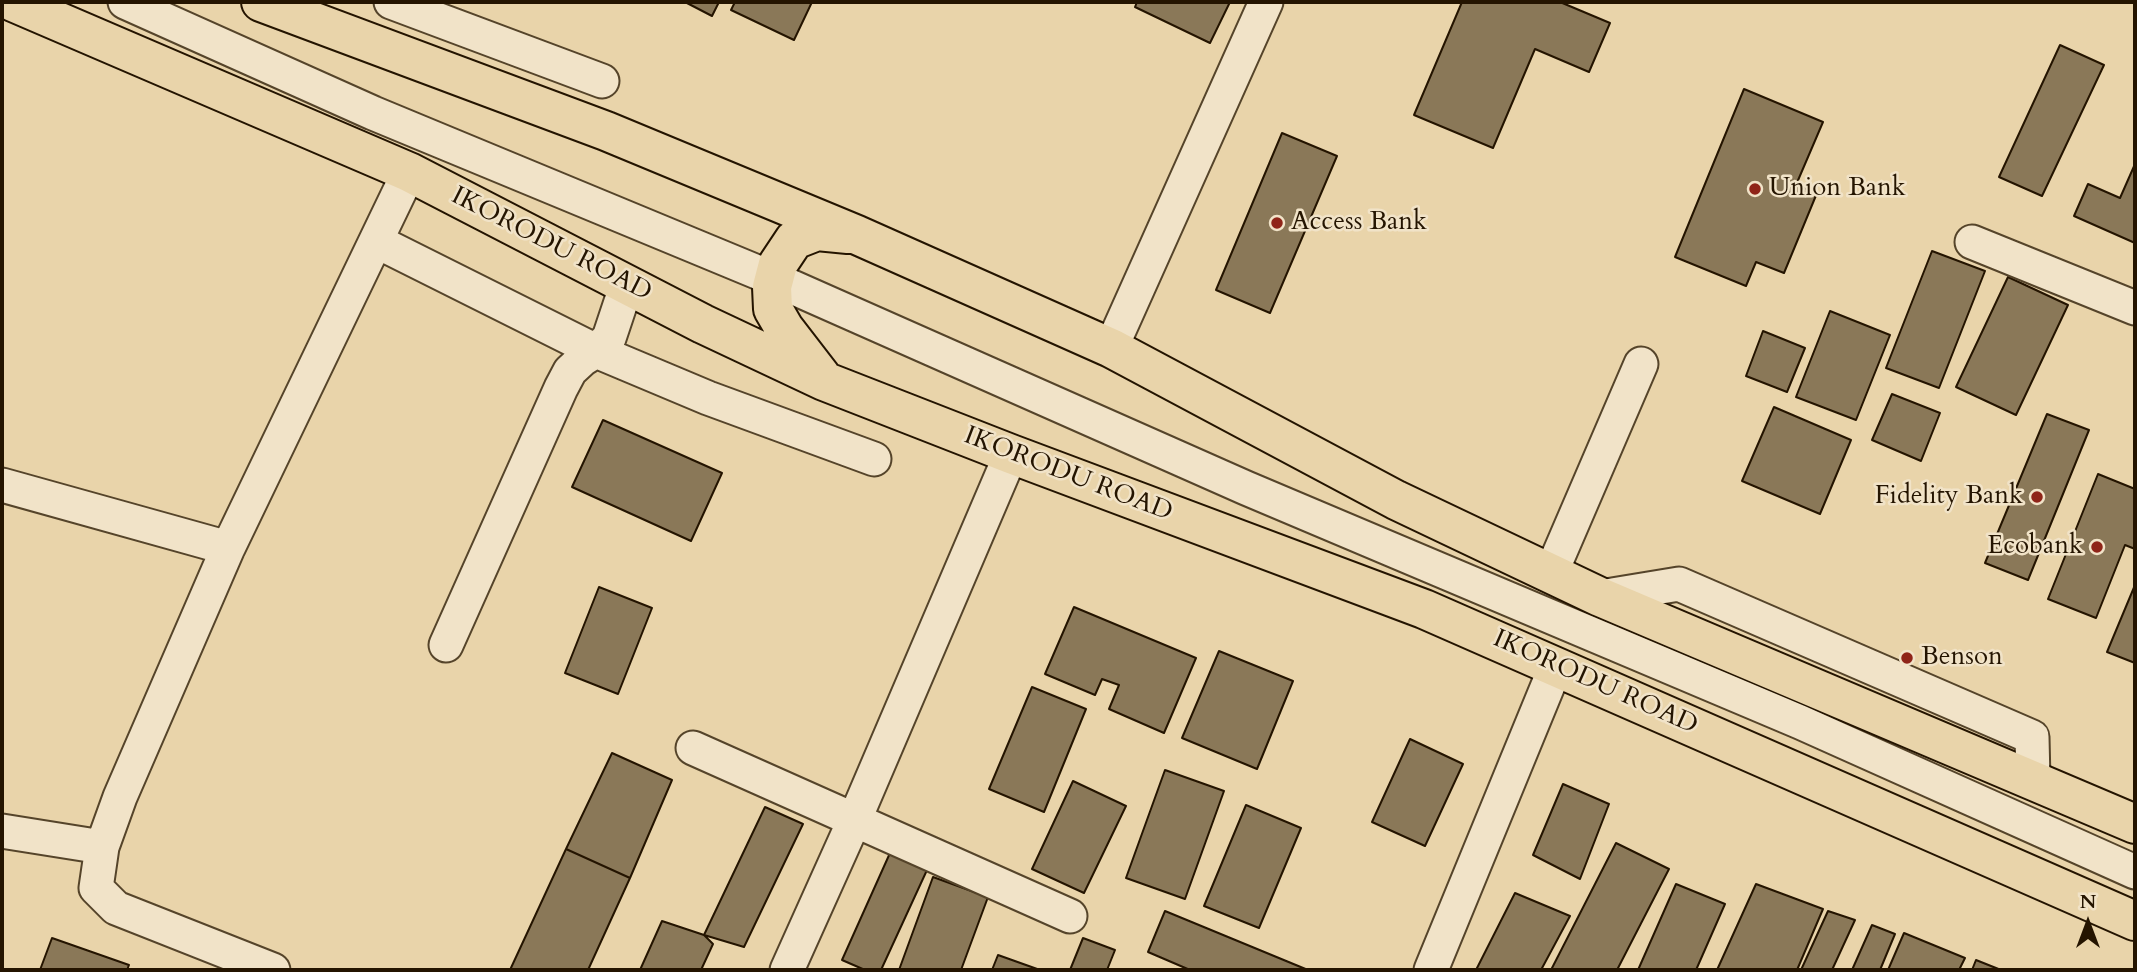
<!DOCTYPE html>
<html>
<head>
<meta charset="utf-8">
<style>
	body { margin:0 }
	#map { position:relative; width:2137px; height:972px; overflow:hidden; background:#e9d4aa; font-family:Cardo,serif }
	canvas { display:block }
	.frame { position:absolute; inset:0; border:4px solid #241400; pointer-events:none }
	.north { position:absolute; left:2053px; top:888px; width:70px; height:70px; -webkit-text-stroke:5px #f1e3c8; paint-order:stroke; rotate:0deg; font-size:19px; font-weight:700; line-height:28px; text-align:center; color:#241400 }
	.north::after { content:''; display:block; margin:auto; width:24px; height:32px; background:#241400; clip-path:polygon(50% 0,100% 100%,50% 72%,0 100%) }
</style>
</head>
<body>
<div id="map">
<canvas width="2137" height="972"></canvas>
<div class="frame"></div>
<div class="north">N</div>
</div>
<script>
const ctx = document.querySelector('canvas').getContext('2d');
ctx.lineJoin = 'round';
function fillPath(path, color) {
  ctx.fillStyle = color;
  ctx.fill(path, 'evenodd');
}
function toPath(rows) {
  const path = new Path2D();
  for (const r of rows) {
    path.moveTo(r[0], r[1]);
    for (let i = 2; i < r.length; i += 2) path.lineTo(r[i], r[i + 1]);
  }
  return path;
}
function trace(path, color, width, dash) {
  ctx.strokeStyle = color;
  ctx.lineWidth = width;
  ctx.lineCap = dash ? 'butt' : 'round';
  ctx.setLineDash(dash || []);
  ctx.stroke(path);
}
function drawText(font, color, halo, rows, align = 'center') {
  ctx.font = font + ' Cardo,serif';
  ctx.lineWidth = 5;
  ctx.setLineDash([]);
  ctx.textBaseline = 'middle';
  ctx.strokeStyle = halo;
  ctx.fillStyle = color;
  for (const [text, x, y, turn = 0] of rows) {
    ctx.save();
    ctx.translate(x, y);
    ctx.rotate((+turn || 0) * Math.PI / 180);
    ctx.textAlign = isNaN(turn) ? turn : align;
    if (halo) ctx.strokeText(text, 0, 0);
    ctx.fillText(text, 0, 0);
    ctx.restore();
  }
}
const building = toPath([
	[685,2,719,2,712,16,685,2],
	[735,2,812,2,794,40,731,10,735,2],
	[1137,2,1230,2,1210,43,1135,7,1137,2],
	[1462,2,1560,2,1610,23,1589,72,1535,49,1493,148,1414,115,1462,2],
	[2060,45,2104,65,2042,196,1999,177,2060,45],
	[1744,89,1823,122,1796,185,1817,193,1784,273,1756,262,1746,286,1675,257,1744,89],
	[1282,133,1337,156,1270,313,1216,290,1282,133],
	[2135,164,2135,243,2074,216,2088,184,2120,198,2135,164],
	[1932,251,1985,271,1939,388,1886,368,1932,251],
	[2008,277,2068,305,2016,415,1956,387,2008,277],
	[1830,311,1890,335,1856,420,1796,397,1830,311],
	[1763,331,1805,348,1787,392,1746,376,1763,331],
	[1892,394,1940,413,1921,461,1872,440,1892,394],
	[1774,407,1851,440,1820,514,1742,481,1774,407],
	[2047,414,2089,430,2028,580,1985,563,2047,414],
	[603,420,722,473,691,541,572,487,603,420],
	[2098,474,2135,489,2135,549,2125,545,2096,618,2048,599,2098,474],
	[2135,585,2135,663,2107,652,2135,585],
	[599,587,652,608,618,694,565,673,599,587],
	[1074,607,1196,658,1164,733,1109,709,1119,685,1102,679,1095,695,1045,674,1074,607],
	[1219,651,1293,681,1257,769,1182,738,1219,651],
	[1032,687,1086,709,1044,812,989,789,1032,687],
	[1410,739,1463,764,1425,846,1372,822,1410,739],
	[612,753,672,780,630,878,566,849,612,753],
	[1165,770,1224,791,1185,899,1126,878,1165,770],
	[1073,781,1126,806,1084,893,1032,869,1073,781],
	[1563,784,1609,804,1580,879,1533,855,1563,784],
	[1246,805,1301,828,1259,928,1204,906,1246,805],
	[765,807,803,824,744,947,704,935,765,807],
	[1616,843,1669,869,1617,970,1551,970,1616,843],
	[566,849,630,878,588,970,510,970,566,849],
	[890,853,927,870,881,970,865,970,842,960,890,853],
	[933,877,988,897,961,970,899,970,933,877],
	[1676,884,1725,904,1696,970,1638,970,1676,884],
	[1756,884,1823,909,1797,970,1717,970,1756,884],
	[1515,893,1570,916,1541,970,1476,970,1515,893],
	[1165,911,1308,970,1190,970,1148,952,1165,911],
	[1828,911,1855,920,1832,970,1801,970,1828,911],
	[662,921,704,935,713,944,701,970,640,970,662,921],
	[1872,925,1895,934,1880,970,1852,970,1872,925],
	[1904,933,1965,958,1959,970,1888,970,1904,933],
	[52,938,129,965,127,970,40,970,52,938],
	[1083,938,1115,950,1107,970,1070,970,1083,938],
	[998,955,1040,970,992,970,998,955],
	[1976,960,2001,970,1972,970,1976,960]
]);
fillPath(building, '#8a7858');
trace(building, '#241400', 2);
const minor = toPath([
	[125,2,373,113,774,279,1246,488,1800,722,2135,872],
	[391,2,602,81],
	[376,241,596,351,708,398,874,459],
	[1972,242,2135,308],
	[1111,348,1266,2],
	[2,485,228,548],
	[1551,573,1641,364],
	[1600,597,1679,584,2032,737,2033,780],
	[446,645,561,388,570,371,583,359,596,351,609,338,627,284],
	[693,748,1070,916],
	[2,831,102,847],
	[273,970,116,908,96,888,102,847,120,797,228,548,409,172],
	[787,970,854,821,1011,454],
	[1431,970,1556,666]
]);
const highway = toPath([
	[13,2,409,172,703,324,824,381,1011,454,1424,609,2135,921],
	[261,2,606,131,857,235,1111,348,1396,500,1600,597,2135,824],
	[821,376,784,328,773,309,772,287,778,264,794,240,817,231,848,234]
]);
trace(minor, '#55442a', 37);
trace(highway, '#241400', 42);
trace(minor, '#f1e3c8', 33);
trace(highway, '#e9d4aa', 38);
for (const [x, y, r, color] of [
	[1755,189,7,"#8f2418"],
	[1277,223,7,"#8f2418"],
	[2037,497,7,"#8f2418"],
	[2097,547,7,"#8f2418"],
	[1907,658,7,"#8f2418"]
]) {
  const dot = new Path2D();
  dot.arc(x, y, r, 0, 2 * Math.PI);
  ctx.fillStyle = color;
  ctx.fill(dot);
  trace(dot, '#f1e3c8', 2.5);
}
drawText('26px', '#241400', '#f1e3c8', [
	["Union Bank",1769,189],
	["Access Bank",1291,223],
	["Fidelity Bank",2023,497,"right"],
	["Ecobank",2083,547,"right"],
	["Benson",1921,658]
], 'left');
drawText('26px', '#241400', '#f1e3c8', [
	["IKORODU ROAD",551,245,27],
	["IKORODU ROAD",1068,475,21],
	["IKORODU ROAD",1595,683,24]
]);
</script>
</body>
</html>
